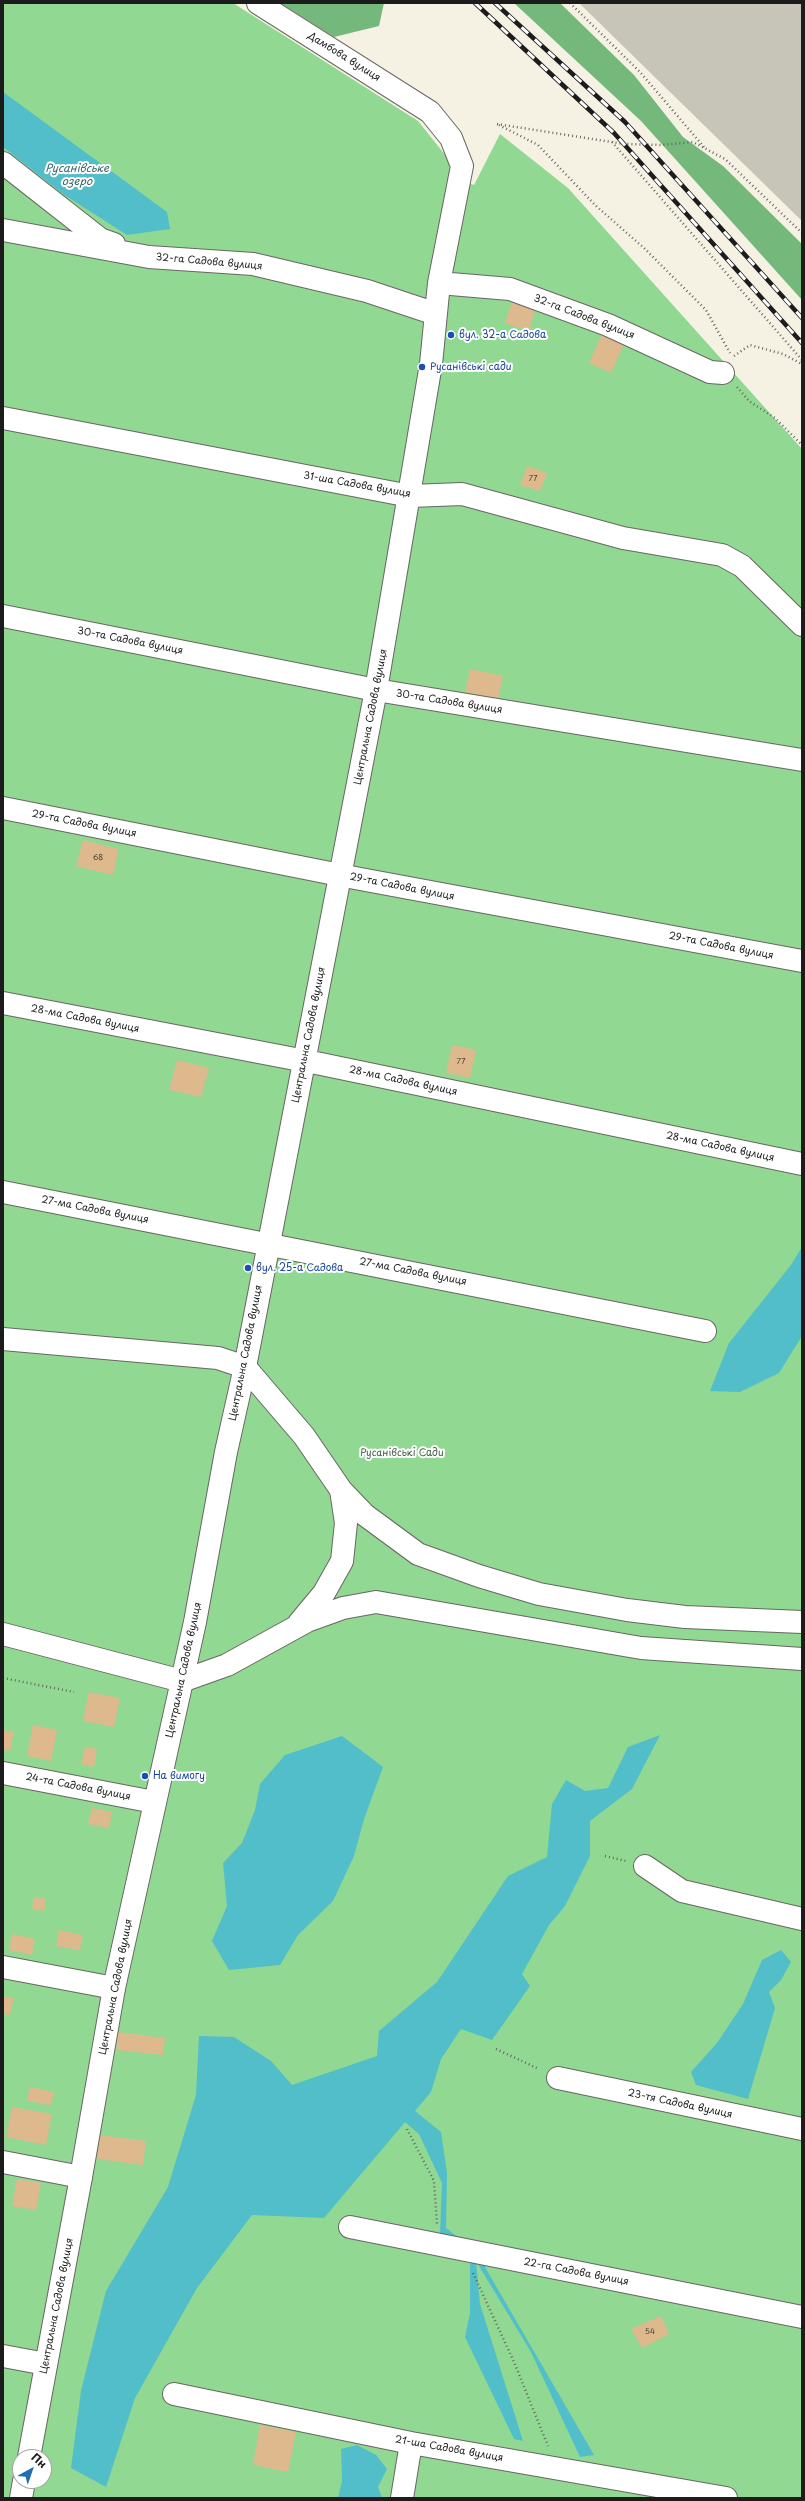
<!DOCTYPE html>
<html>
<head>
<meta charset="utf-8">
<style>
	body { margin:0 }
	#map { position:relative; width:805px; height:2501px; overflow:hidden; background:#f6f2e3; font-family:"Playpen Sans",sans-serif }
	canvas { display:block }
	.frame { position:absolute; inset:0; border:4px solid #1c1c1c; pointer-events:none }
	.north { position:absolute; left:12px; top:2449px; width:40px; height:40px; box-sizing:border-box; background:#fff; border:1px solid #a4a4a4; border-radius:50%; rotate:40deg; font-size:11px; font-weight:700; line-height:16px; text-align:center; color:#1c1c1c }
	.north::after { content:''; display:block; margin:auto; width:14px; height:18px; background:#1f6fb2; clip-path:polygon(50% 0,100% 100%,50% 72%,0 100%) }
</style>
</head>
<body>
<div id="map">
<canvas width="805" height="2501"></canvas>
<div class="frame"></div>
<div class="north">Пн</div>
</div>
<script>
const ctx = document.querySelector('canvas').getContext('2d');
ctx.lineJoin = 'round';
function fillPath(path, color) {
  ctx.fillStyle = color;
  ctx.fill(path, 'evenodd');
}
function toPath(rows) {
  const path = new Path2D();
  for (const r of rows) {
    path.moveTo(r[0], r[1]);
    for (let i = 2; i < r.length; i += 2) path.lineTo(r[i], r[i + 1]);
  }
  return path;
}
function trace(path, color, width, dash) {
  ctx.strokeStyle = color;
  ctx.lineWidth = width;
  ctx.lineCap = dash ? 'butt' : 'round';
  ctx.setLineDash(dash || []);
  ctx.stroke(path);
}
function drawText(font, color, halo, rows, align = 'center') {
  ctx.font = font + ' "Playpen Sans",sans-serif';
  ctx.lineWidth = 4;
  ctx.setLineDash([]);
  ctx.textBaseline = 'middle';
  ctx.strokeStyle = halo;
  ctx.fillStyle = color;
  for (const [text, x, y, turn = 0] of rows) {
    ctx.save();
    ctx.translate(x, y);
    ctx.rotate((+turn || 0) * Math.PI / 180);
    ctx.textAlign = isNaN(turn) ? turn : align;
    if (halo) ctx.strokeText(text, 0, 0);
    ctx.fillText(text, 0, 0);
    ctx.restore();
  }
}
fillPath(toPath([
	[579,3,802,3,802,221]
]), '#c6c5b8');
fillPath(toPath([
	[3,3,233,3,418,121,450,161,449,176,474,185,500,134,568,188,802,449,802,2498,3,2498],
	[20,2457,44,2457,44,2481,20,2481]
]), '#91d892');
fillPath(toPath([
	[280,3,384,3,379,26,334,37],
	[514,3,560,3,634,75,683,137,723,166,802,244,802,300,641,121]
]), '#74b87c');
fillPath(toPath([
	[3,92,167,212,170,229,127,235,63,194,3,147],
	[802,1247,802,1336,779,1373,740,1392,710,1391,729,1343,791,1265],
	[660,1735,632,1789,590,1821,590,1856,565,1906,549,1925,522,1974,530,1986,492,2040,461,2029,441,2059,431,2092,415,2111,441,2132,447,2173,446,2228,485,2258,485,2267,594,2455,580,2457,531,2352,476,2261,480,2304,523,2441,514,2439,465,2337,470,2313,470,2254,440,2234,442,2183,419,2134,405,2122,324,2218,252,2215,197,2288,135,2398,106,2487,71,2468,81,2391,106,2291,168,2187,196,2095,199,2036,234,2037,271,2061,292,2085,377,2056,379,2031,437,1982,508,1876,547,1857,552,1804,566,1780,585,1791,608,1788,628,1747],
	[342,1736,383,1767,364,1819,354,1856,333,1901,298,1935,280,1965,229,1970,212,1941,227,1906,223,1863,242,1843,255,1810,260,1784,285,1755],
	[781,1950,791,1962,781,1980,769,1992,775,2008,748,2099,696,2085,691,2072,717,2043,743,2004,762,1960],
	[357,2445,376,2455,387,2469,378,2487,382,2498,338,2498,342,2481,341,2449]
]), '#51beca');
fillPath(toPath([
	[512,302,535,310,529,331,505,323],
	[602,334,624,344,611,373,589,363],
	[527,466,547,473,540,491,520,485],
	[470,669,503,676,498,699,465,692],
	[83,840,119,849,113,875,76,866],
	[452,1045,476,1050,470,1078,446,1073],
	[177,1060,209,1068,201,1097,169,1090],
	[89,1692,120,1698,114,1727,83,1721],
	[33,1725,57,1730,51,1761,27,1756],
	[3,1730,14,1732,10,1751,3,1750],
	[85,1747,97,1749,94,1767,81,1764],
	[92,1808,112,1812,109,1828,88,1824],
	[34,1897,46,1899,44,1911,32,1909],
	[59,1930,83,1935,80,1950,56,1946],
	[12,1934,35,1939,32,1955,9,1950],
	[3,1996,14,1998,10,2015,3,2014],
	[118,2032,165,2038,163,2055,116,2050],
	[30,2087,54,2092,51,2105,27,2101],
	[12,2107,52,2114,46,2145,6,2137],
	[100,2135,146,2141,143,2165,97,2159],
	[17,2179,41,2183,36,2210,12,2206],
	[661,2316,669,2334,642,2348,631,2329],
	[260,2425,296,2432,288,2472,253,2465]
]), '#deb98d');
const minor = toPath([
	[3,163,100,239,114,244],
	[3,230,149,257,253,264,367,291,436,314],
	[439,283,510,289,608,325,710,372,723,373],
	[3,418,410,496,462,494,623,538,722,555,742,566,802,625],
	[3,616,376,690,802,760],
	[3,808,355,878,802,961],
	[3,1003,321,1064,802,1164],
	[3,1192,705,1331],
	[245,1367,376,690,431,364,439,283,462,166,451,138,430,112,258,3],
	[3,1773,154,1802],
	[645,1866,682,1891,802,1919],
	[3,1967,114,1988],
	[558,2078,802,2129],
	[3,2162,81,2177],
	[350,2227,802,2317],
	[3,2356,46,2364],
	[174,2394,411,2443,726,2498],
	[402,2498,411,2443]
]);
const major = toPath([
	[3,1339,218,1358,245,1367,304,1436,341,1490,365,1515,418,1554,479,1576,539,1594,627,1610,685,1617,802,1622],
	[299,1623,324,1593,342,1561,346,1523,341,1490],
	[3,1634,182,1681,227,1665,307,1621,343,1608,376,1602,641,1648,802,1659],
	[29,2457,81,2177,114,1988,195,1622,226,1452,245,1367],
	[21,2498,24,2481]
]);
trace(minor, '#686762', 24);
trace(major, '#686762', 24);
trace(toPath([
	[570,3,640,72,704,147],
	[497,124,624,144,662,145,693,142,725,159,802,233],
	[499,125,538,145,595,205,644,248,706,310,730,353],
	[612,142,802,360],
	[734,356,750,345,783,354,802,364],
	[737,387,749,401,775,418,802,445],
	[3,1678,74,1692],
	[605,1856,626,1861],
	[496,2049,539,2069],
	[407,2129,434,2181,437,2224],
	[473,2273,514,2362,548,2446]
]), '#686762', 2.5, [1, 3]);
trace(minor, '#fff', 22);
trace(major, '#fff', 22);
const rail = toPath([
	[475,3,614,133,802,343],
	[495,3,625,122,802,318]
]);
trace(rail, '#1c1c1c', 4.5);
trace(rail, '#fff', 3, [9]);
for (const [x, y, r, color] of [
	[451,335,4,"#1a4fb4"],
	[422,367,4,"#1a4fb4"],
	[248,1268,4,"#1a4fb4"],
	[145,1776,4,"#1a4fb4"]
]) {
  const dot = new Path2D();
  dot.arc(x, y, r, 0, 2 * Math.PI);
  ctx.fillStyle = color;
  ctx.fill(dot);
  trace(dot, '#fff', 1.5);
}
drawText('8px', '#4c4338', null, [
	["77",533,479],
	["68",98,858],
	["77",461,1062],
	["54",650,2332]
]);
drawText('10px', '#1c1c1c', '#fff', [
	["Дамбова вулиця",344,57,32],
	["32-га Садова вулиця",209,262,5],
	["32-га Садова вулиця",584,317,21],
	["31-ша Садова вулиця",357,485,10],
	["30-та Садова вулиця",130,641,11],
	["30-та Садова вулиця",449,702,9],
	["Центральна Садова вулиця",371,717,-79],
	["29-та Садова вулиця",84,824,11],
	["29-та Садова вулиця",402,887,11],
	["29-та Садова вулиця",721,946,11],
	["28-ма Садова вулиця",85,1019,11],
	["Центральна Садова вулиця",309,1035,-79],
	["28-ма Садова вулиця",403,1081,12],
	["28-ма Садова вулиця",720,1147,12],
	["27-ма Садова вулиця",95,1210,11],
	["27-ма Садова вулиця",413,1272,11],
	["Центральна Садова вулиця",246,1353,-79],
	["Центральна Садова вулиця",184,1670,-78],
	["24-та Садова вулиця",78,1787,11],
	["Центральна Садова вулиця",116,1987,-79],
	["23-тя Садова вулиця",680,2104,12],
	["22-га Садова вулиця",576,2272,11],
	["Центральна Садова вулиця",57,2306,-79],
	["21-ша Садова вулиця",449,2449,10]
]);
drawText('10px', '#164399', '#fff', [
	["вул. 32-а Садова",459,335],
	["Русанівські сади",430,367],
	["вул. 25-а Садова",256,1268],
	["На вимогу",153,1776]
], 'left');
drawText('10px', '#455e45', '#fff', [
	["Русанівські Сади",402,1453]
]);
drawText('italic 11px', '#34656a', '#fff', [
	["Русанівське",77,169],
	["озеро",77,182]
]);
</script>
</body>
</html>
